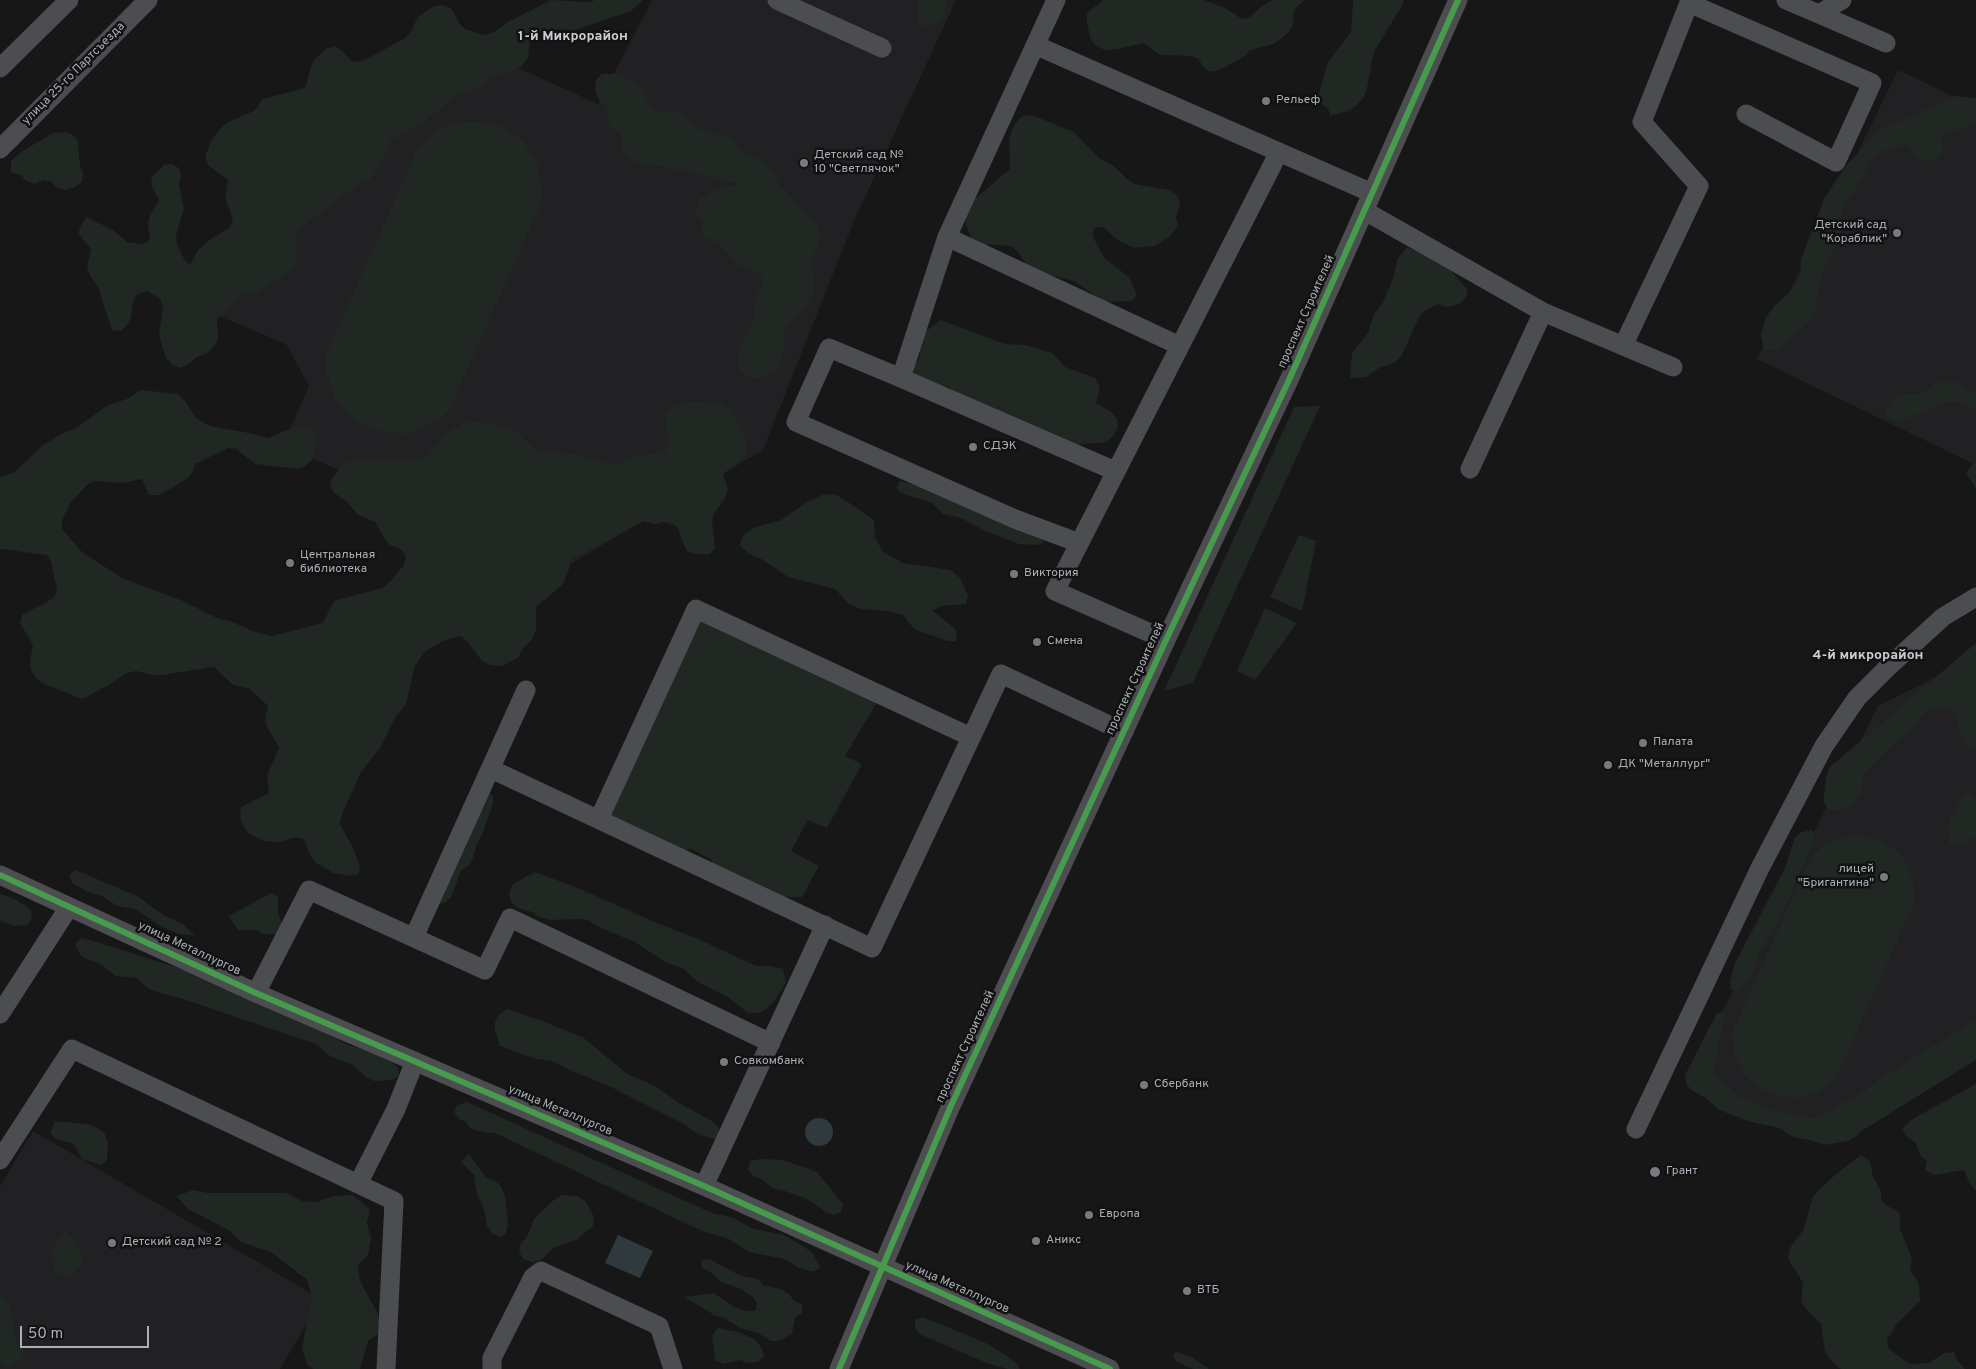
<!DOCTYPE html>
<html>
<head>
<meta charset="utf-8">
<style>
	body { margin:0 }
	#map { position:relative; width:1976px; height:1369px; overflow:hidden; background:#171718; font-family:Overpass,sans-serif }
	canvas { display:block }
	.scale { position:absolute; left:20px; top:1326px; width:129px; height:22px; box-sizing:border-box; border:2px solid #aaafb6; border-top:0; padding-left:6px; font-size:15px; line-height:18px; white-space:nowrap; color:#aaafb6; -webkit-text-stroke:4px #121213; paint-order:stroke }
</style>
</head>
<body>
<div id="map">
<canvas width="1976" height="1369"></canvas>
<div class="scale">50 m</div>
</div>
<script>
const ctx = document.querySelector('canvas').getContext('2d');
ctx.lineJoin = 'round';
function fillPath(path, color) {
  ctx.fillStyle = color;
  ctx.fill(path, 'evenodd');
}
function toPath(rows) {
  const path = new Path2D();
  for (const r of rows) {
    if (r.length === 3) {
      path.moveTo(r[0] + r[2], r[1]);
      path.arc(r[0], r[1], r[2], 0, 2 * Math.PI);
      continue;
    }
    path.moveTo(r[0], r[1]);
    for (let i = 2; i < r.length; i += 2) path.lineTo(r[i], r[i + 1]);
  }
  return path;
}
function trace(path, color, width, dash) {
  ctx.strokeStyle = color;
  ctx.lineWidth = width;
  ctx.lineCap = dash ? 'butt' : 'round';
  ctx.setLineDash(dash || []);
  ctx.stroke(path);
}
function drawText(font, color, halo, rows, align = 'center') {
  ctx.font = font + ' Overpass,sans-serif';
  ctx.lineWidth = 5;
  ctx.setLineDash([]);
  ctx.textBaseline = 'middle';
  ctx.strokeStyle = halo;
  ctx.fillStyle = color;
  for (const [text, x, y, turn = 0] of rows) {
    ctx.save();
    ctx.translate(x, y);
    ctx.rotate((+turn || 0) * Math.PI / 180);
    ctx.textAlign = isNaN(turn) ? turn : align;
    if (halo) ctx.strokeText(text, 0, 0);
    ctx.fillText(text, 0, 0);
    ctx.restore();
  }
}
fillPath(toPath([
	[652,0,956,0,854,221,763,450,555,573,283,444,309,386,286,344,214,314,446,35,598,104],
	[1898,70,1976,107,1976,465,1757,359],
	[1976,657,1976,1048,1832,1134,1686,1083,1878,706],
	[33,1131,321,1299,280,1369,0,1369,0,1186]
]), '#212123');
fillPath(toPath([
	[551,0,587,2,596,0,643,0,631,11,575,30,551,29,535,33,530,41,528,58,522,66,506,74,491,76,479,88,455,96,422,124,391,140,381,165,370,179,360,183,301,228,295,235,297,259,293,269,257,293,241,295,231,308,217,319,218,336,216,344,209,352,195,358,188,365,181,368,173,365,166,358,159,335,163,307,160,299,147,291,138,294,133,301,131,318,127,325,121,331,112,330,101,297,100,290,90,276,87,267,91,249,78,233,86,217,113,230,127,242,143,244,150,240,148,224,150,215,159,200,151,185,152,177,164,165,172,164,179,168,181,177,179,185,184,209,176,235,177,245,184,259,190,265,198,250,211,239,229,228,233,219,225,198,228,180,208,165,205,157,212,139,223,126,230,121,254,111,263,99,305,88,313,61,326,49,335,46,342,51,353,62,362,61,404,39,410,33,418,17,434,6,443,5,452,9,459,23,465,29,485,35,494,32,508,22],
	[919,0,947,0,945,13,941,20,926,27,919,23],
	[1103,0,1204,0,1225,8,1242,19,1250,17,1262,6,1272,0,1305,0,1296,7,1293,14,1294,23,1289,32,1274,44,1250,50,1245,56,1220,70,1210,72,1203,67,1199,59,1192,56,1160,55,1144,43,1117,49,1106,50,1097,47,1091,40,1087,24,1087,13],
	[1353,0,1403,0,1403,4,1375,50,1372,61,1367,89,1364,97,1356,106,1348,111,1330,116,1328,108,1321,104,1318,97,1328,62,1351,32],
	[602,74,616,74,635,83,642,88,647,100,655,111,675,112,683,115,696,128,714,132,732,139,743,153,764,161,775,175,780,185,818,226,821,235,812,261,815,291,804,309,784,329,784,347,781,363,775,371,760,378,752,378,746,375,739,368,737,358,738,351,753,322,756,298,762,284,761,275,736,264,721,245,705,238,701,230,704,222,695,211,699,199,715,189,740,184,661,166,641,164,625,156,622,146,623,137,609,126,606,109,597,96,595,87,596,80],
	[1955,96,1976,98,1976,126,1971,125,1941,137,1944,152,1931,162,1916,157,1907,144,1877,153,1844,208,1839,222,1840,239,1824,266,1816,300,1815,316,1779,350,1764,350,1761,335,1766,317,1776,304,1792,290,1800,277,1801,259,1825,197,1845,167,1878,131],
	[1032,115,1074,132,1099,158,1114,166,1128,180,1135,184,1169,190,1176,194,1180,202,1176,218,1178,226,1168,238,1154,246,1135,248,1119,241,1103,227,1095,228,1092,235,1105,259,1129,277,1137,295,1132,301,1104,302,1076,282,1037,271,1028,266,1017,251,1011,246,982,244,972,240,960,208,978,196,1010,169,1009,140,1012,129,1017,121,1023,116],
	[475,121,501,126,523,141,537,163,543,188,542,201,449,411,439,420,414,432,401,434,374,430,351,417,334,396,326,370,325,357,418,148,438,130,449,125],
	[64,132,72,134,78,141,80,165,83,174,82,182,75,187,66,190,57,188,52,182,44,180,35,184,26,181,21,175,11,172,11,161,21,152,53,133],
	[1407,247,1446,265,1468,290,1466,297,1461,303,1453,306,1445,307,1438,304,1424,311,1419,317,1401,357,1394,363,1379,368,1366,377,1350,378,1352,353,1368,333,1373,316,1383,302,1393,279,1397,260],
	[941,320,1005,344,1025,345,1052,353,1065,367,1095,378,1100,388,1096,403,1111,412,1117,419,1118,428,1113,436,1106,442,1099,443,1063,445,960,399,949,387,922,380,914,375,914,367,919,359,922,334],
	[1937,381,1953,381,1976,394,1976,410,1961,402,1945,402,1898,423,1884,415,1891,401,1905,394,1922,394],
	[141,390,178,394,185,401,196,418,210,426,249,433,268,438,297,426,306,427,314,431,317,441,315,451,312,460,305,466,297,469,255,464,236,449,228,448,195,464,193,472,188,478,160,495,149,495,142,479,123,483,95,481,88,484,70,503,62,521,62,529,82,552,122,578,183,601,219,619,230,621,255,632,272,636,323,623,334,601,382,588,390,582,403,566,406,557,402,550,388,544,375,522,358,515,347,502,333,492,330,484,333,477,344,463,352,459,420,460,428,456,446,434,462,424,469,421,497,425,515,431,537,451,576,454,601,462,616,465,637,456,665,452,668,444,666,416,671,408,685,401,721,403,731,409,746,439,748,448,745,456,723,474,728,490,724,500,714,513,712,521,715,548,710,554,695,554,687,551,683,543,678,528,672,524,663,522,655,524,643,521,603,543,577,555,570,560,569,569,563,584,536,607,536,630,533,638,521,651,518,658,501,666,490,665,482,661,467,641,460,636,443,641,424,652,415,666,406,704,395,718,380,748,361,772,342,814,340,824,354,850,360,867,358,874,349,876,333,873,315,862,310,855,304,839,296,837,280,842,263,841,248,833,242,824,240,815,241,807,269,793,267,775,279,748,266,725,265,717,268,706,250,689,233,685,214,667,162,675,153,675,136,671,127,673,107,686,82,699,44,684,37,679,31,670,30,661,33,645,20,623,22,615,54,598,57,589,51,562,47,555,0,549,0,477,15,472,43,445,62,434,79,426,108,405,127,399],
	[1320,406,1193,683,1164,691,1294,407],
	[1976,460,1976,489,1966,473],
	[900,481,993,505,1039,533,1044,542,1037,545,1019,544,983,530,961,518,943,514,932,503,901,493,896,488],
	[833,494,842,498,874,520,875,537,883,552,903,563,951,570,960,578,968,596,966,604,940,606,933,611,953,627,957,633,956,641,947,641,914,629,903,615,886,611,861,609,849,604,835,589,788,577,763,560,748,553,739,545,745,533,756,527,781,520,807,502,822,495],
	[1299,535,1316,541,1302,611,1270,597],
	[1265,608,1297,623,1255,680,1237,671],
	[702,620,877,702,845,756,862,764,827,828,808,820,791,851,819,866,802,897,783,897,713,865,711,859,691,849,683,851,607,814],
	[1976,643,1976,748,1973,749,1965,744,1961,737,1955,713,1949,708,1941,707,1925,712,1910,731,1890,747,1864,774,1861,792,1852,804,1838,811,1828,809,1824,802,1824,794,1826,778,1830,767],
	[1969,792,1976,797,1976,839,1972,838,1966,844,1958,847,1949,843,1948,826,1950,819,1955,813,1956,805,1961,797],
	[486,793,493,796,493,804,482,835,477,843,473,858,469,865,461,871,451,897,446,902,437,905],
	[1812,830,1815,839,1779,921,1760,952,1750,980,1739,990,1731,990,1730,982,1735,963,1784,870,1795,837,1802,832],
	[1858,835,1879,840,1898,852,1905,861,1913,881,1914,903,1836,1079,1818,1092,1807,1096,1796,1098,1773,1095,1753,1084,1745,1076,1735,1056,1732,1033,1810,858,1826,843,1836,839],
	[76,870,137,896,165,916,183,924,195,936,179,934,162,927,135,909,117,906,104,897,88,892,72,883,69,875],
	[535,872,578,888,659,924,696,938,756,966,770,966,783,969,786,982,776,999,768,1008,758,1013,748,1013,729,998,698,982,684,969,665,962,635,942,603,929,588,920,580,919,550,920,539,917,532,912,517,908,511,901,509,893,513,884],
	[271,893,278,897,278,912,283,928,278,934,263,934,256,930,238,930,229,916],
	[0,894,17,900,31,910,32,918,28,925,13,926,0,920],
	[81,938,97,942,188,971,302,1019,348,1045,366,1050,390,1061,397,1067,399,1076,392,1080,374,1081,366,1077,353,1065,330,1056,316,1044,177,997,157,992,149,989,137,978,115,976,102,965,85,958,79,953,75,944],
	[507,1009,545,1022,584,1038,627,1074,655,1086,679,1103,712,1121,718,1126,721,1135,715,1139,700,1135,680,1122,607,1085,574,1072,552,1061,536,1059,500,1046,495,1030,495,1022,500,1014],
	[1717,1013,1724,1013,1725,1021,1717,1043,1718,1059,1714,1066,1715,1074,1740,1097,1778,1111,1815,1118,1864,1092,1877,1080,1976,1020,1976,1060,1860,1132,1855,1137,1848,1141,1824,1145,1810,1140,1793,1137,1779,1128,1751,1122,1719,1110,1706,1098,1691,1090,1686,1083,1685,1075],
	[1976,1084,1976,1191,1970,1184,1964,1170,1934,1175,1925,1170,1927,1161,1921,1156,1915,1142,1907,1137,1902,1128,1916,1117],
	[467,1102,712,1213,731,1217,754,1229,784,1235,812,1252,820,1267,814,1272,799,1268,785,1259,749,1252,729,1239,702,1231,495,1133,486,1133,471,1129,466,1122,459,1119,454,1112,457,1105],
	[55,1121,87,1124,97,1128,105,1134,108,1143,107,1160,101,1165,82,1159,74,1144,56,1139,50,1133],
	[469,1154,486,1177,495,1181,501,1186,505,1196,508,1224,506,1233,500,1237,492,1233,487,1226,484,1209,477,1194,474,1175,461,1162],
	[1861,1155,1870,1161,1873,1177,1881,1191,1881,1199,1886,1205,1900,1213,1900,1229,1910,1253,1912,1261,1910,1270,1919,1284,1920,1301,1896,1325,1887,1340,1889,1349,1910,1364,1929,1363,1944,1353,1954,1352,1957,1360,1965,1369,1841,1369,1830,1360,1825,1352,1821,1324,1805,1308,1801,1301,1803,1283,1788,1259,1790,1248,1804,1229,1813,1196,1835,1175],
	[760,1159,783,1160,817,1172,843,1204,841,1212,834,1215,826,1212,807,1199,782,1190,774,1189,761,1179,753,1176,748,1169,750,1161],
	[193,1190,208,1193,287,1193,302,1201,317,1202,333,1196,352,1195,370,1209,367,1223,371,1239,368,1255,358,1266,360,1281,378,1314,381,1332,368,1341,360,1369,313,1369,307,1364,302,1349,312,1296,307,1280,271,1252,241,1242,230,1231,188,1209,177,1196],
	[562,1195,578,1196,586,1202,594,1217,593,1226,576,1240,553,1248,540,1261,531,1262,523,1259,519,1251,521,1243,527,1237,534,1219,555,1199],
	[65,1230,79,1243,82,1258,80,1266,74,1273,68,1276,60,1275,54,1269,56,1261,50,1253],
	[709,1259,741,1276,758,1279,765,1286,781,1289,789,1294,794,1301,802,1304,802,1313,795,1318,792,1334,779,1341,771,1341,758,1333,740,1328,724,1318,716,1316,684,1297,714,1293,736,1308,746,1311,755,1311,757,1304,753,1297,739,1288,721,1282,709,1271,702,1268,701,1260],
	[0,1297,3,1297,9,1305,15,1322,14,1337,25,1351,22,1359,7,1369,0,1361],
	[923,1317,988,1344,1016,1362,1020,1369,1008,1369,989,1364,919,1334,915,1327,915,1320],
	[718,1328,738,1332,754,1339,762,1348,764,1357,757,1362,748,1363,740,1360,723,1364,715,1360,712,1336],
	[1176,1352,1192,1357,1209,1369,1193,1369,1175,1361,1173,1354]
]), '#212722');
fillPath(toPath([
	[819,1132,14],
	[618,1235,653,1251,640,1278,605,1263]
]), '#30393d');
trace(toPath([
	[777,0,882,48],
	[1056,0,947,237,901,378,829,348,796,422,1015,519,1079,543],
	[1786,0,1819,14,1842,0],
	[1819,14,1886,43],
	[1035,45,1372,193],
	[0,68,69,0],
	[0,149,148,0],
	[1365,211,1543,312,1673,367],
	[947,237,1180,346],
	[1623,346,1699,186,1642,122,1689,3,1872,83,1836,162,1746,114],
	[901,378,1115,471],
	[1470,469,1543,312],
	[1166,640,1055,591,1279,152],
	[491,769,872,948,1001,674,1124,732],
	[599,819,696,609,971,737],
	[0,875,256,993,704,1186,1110,1369],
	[414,937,526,690],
	[256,993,309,890,485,970,510,918,771,1043],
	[0,1014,69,907],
	[1636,1129,1760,868,1824,746,1857,698,1886,669,1943,617,1976,597],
	[0,1160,72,1049,358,1184,396,1109,415,1061],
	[358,1184,394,1201,386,1369],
	[704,1186,825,925],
	[492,1369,492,1358,533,1277,541,1271,659,1326,673,1369],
	[839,1369,950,1108,1166,640,1289,380,1458,0]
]), '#4c4d50', 19);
trace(toPath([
	[0,875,256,993,704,1186,1110,1369],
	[839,1369,950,1108,1166,640,1289,380,1458,0]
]), '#469c4c', 6);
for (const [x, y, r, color] of [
	[1266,101,5,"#777a7f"],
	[804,163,5,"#777a7f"],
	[1897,233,5,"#777a7f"],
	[973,447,5,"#777a7f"],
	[290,563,5,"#777a7f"],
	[1014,574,5,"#777a7f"],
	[1037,642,5,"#777a7f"],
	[1643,743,5,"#777a7f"],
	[1608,765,5,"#777a7f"],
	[1884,877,5,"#777a7f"],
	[724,1062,5,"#777a7f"],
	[1144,1085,5,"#777a7f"],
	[1655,1172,6,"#777a7f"],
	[1089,1215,5,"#777a7f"],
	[1036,1241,5,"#777a7f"],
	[112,1243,5,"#777a7f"],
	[1187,1291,5,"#777a7f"]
]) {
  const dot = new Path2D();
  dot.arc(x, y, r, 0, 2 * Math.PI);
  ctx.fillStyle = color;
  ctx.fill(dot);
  trace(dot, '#121213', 2);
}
drawText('12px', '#aaafb6', '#121213', [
	["улица 25-го Партсъезда",74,74,-45],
	["проспект Строителей",1307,312,-66],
	["проспект Строителей",1136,679,-65],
	["улица Металлургов",189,949,25],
	["проспект Строителей",966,1047,-65],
	["улица Металлургов",560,1111,23],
	["улица Металлургов",957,1288,24]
]);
drawText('12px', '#aaafb6', '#121213', [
	["Рельеф",1276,101],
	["Детский сад №",814,156],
	["10 \"Светлячок\"",814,170],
	["Детский сад",1887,226,"right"],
	["\"Кораблик\"",1887,240,"right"],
	["СДЭК",983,447],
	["Центральная",300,556],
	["библиотека",300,570],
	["Виктория",1024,574],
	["Смена",1047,642],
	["Палата",1653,743],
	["ДК \"Металлург\"",1618,765],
	["лицей",1874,870,"right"],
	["\"Бригантина\"",1874,884,"right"],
	["Совкомбанк",734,1062],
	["Сбербанк",1154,1085],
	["Грант",1666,1172],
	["Европа",1099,1215],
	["Аникс",1046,1241],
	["Детский сад № 2",122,1243],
	["ВТБ",1197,1291]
], 'left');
drawText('bold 14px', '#cbcdd3', '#121213', [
	["1-й Микрорайон",573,37],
	["4-й микрорайон",1868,656]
]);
</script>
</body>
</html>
